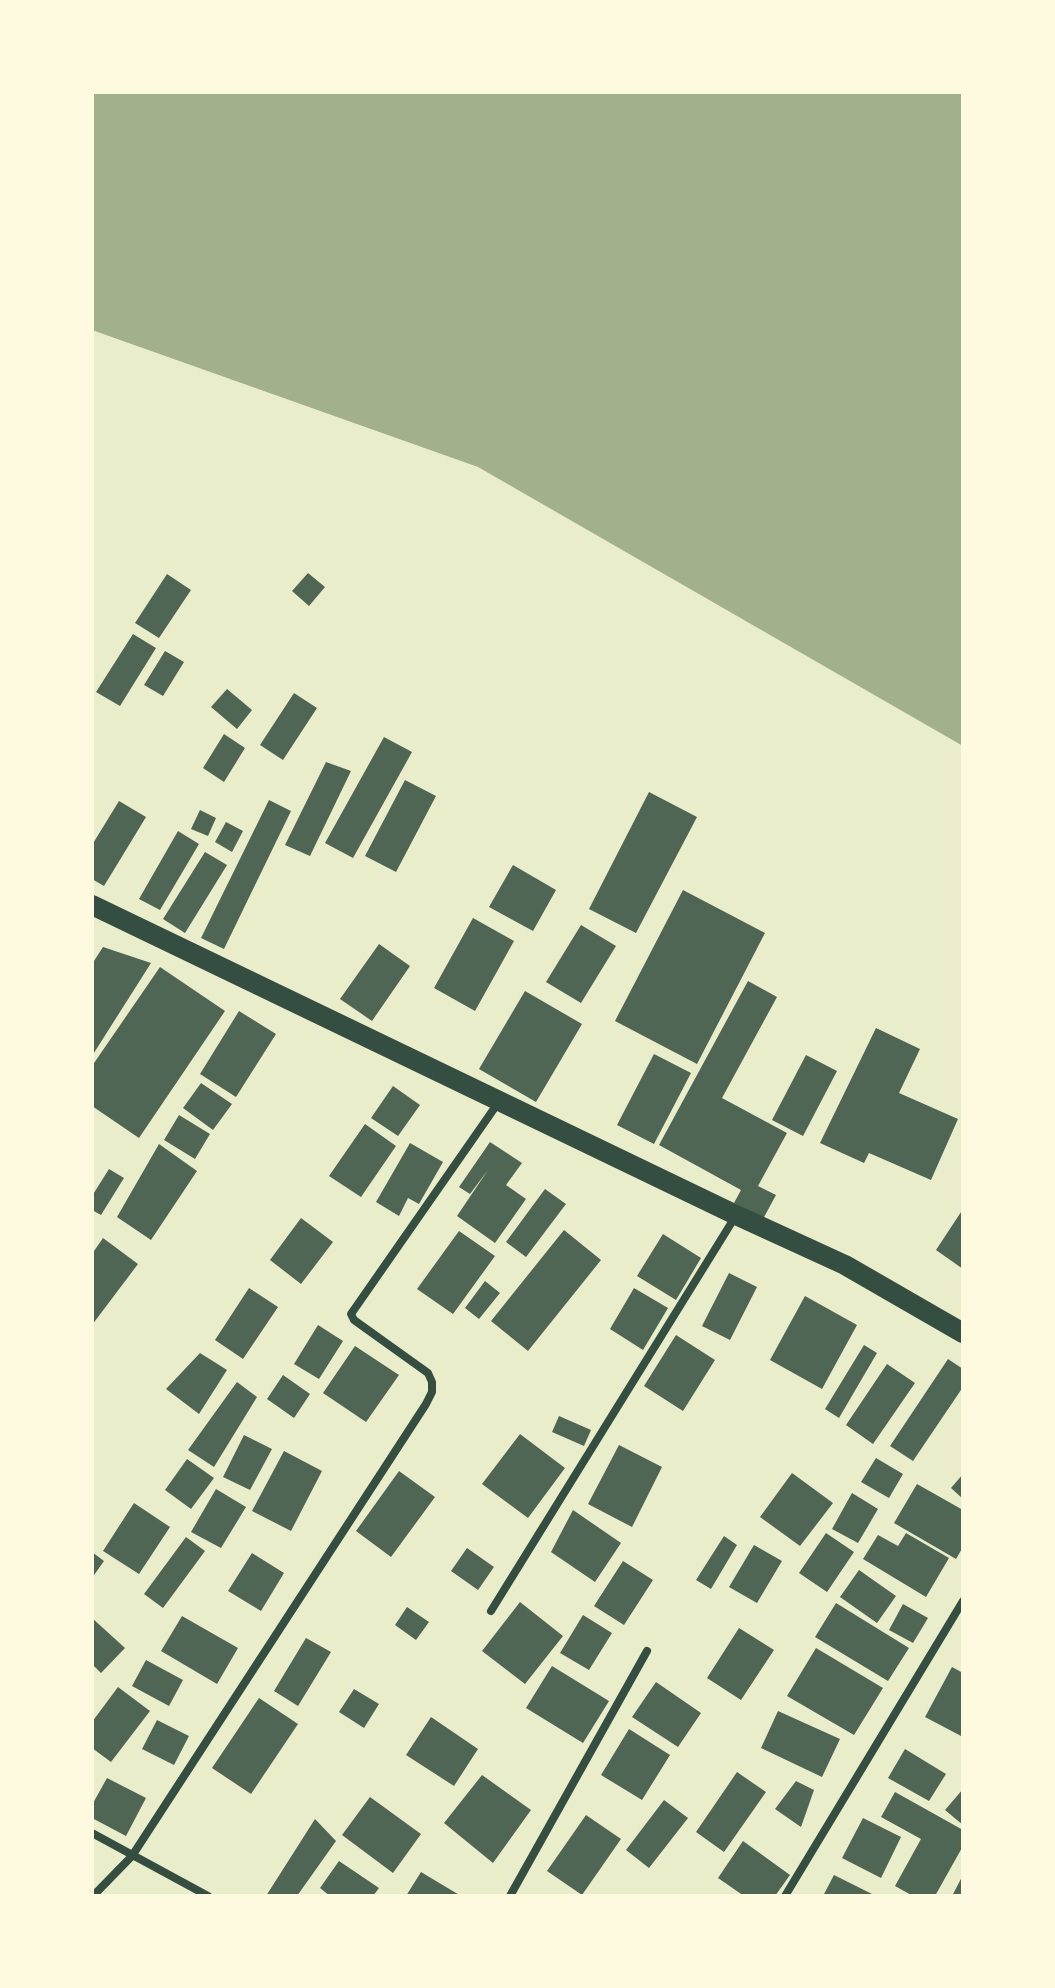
<!DOCTYPE html>
<html>
<head>
<meta charset="utf-8">
<style>
	body { margin:0 }
	#map { position:relative; width:1055px; height:1988px; overflow:hidden; background:#e9edc9; font-family:"DM Sans",sans-serif }
	canvas { display:block }
	.frame { position:absolute; inset:0; border:94px solid #fefae0; pointer-events:none }
</style>
</head>
<body>
<div id="map">
<canvas width="1055" height="1988"></canvas>
<div class="frame"></div>
</div>
<script>
const ctx = document.querySelector('canvas').getContext('2d');
ctx.lineJoin = 'round';
function fillPath(path, color) {
  ctx.fillStyle = color;
  ctx.fill(path, 'evenodd');
}
function toPath(rows) {
  const path = new Path2D();
  for (const r of rows) {
    path.moveTo(r[0], r[1]);
    for (let i = 2; i < r.length; i += 2) path.lineTo(r[i], r[i + 1]);
  }
  return path;
}
function trace(path, color, width, dash) {
  ctx.strokeStyle = color;
  ctx.lineWidth = width;
  ctx.lineCap = dash ? 'butt' : 'round';
  ctx.setLineDash(dash || []);
  ctx.stroke(path);
}
fillPath(toPath([
	[92,92,963,92,963,746,478,467,92,330]
]), '#a3b18a');
fillPath(toPath([
	[308,573,325,587,309,606,292,591],
	[167,574,191,590,159,638,135,623],
	[133,634,156,648,120,706,96,692],
	[165,651,184,662,163,696,144,685],
	[227,689,252,710,237,729,211,707],
	[294,693,317,708,283,760,260,745],
	[224,734,245,748,224,782,203,768],
	[384,737,412,752,353,858,325,843],
	[326,762,351,771,310,856,285,845],
	[405,780,436,796,396,872,365,856],
	[649,792,697,817,636,933,589,909],
	[269,800,291,811,224,949,201,938],
	[119,801,146,817,104,886,92,879,92,845],
	[200,810,216,818,208,836,191,829],
	[226,822,243,831,232,852,215,842],
	[178,831,199,844,160,910,139,899],
	[205,852,227,865,185,933,163,919],
	[513,865,556,890,533,931,489,907],
	[683,890,765,933,697,1064,615,1021],
	[473,918,514,941,475,1011,434,988],
	[581,925,616,946,581,1003,546,982],
	[379,944,410,966,372,1021,340,999],
	[103,947,151,963,92,1056,92,964],
	[160,967,225,1011,139,1138,92,1106,92,1066],
	[748,981,777,997,722,1098,787,1133,758,1186,776,1195,763,1219,734,1203,741,1190,659,1145],
	[525,991,582,1024,536,1102,479,1069],
	[239,1011,276,1034,236,1097,200,1074],
	[876,1028,920,1049,899,1093,958,1119,931,1180,869,1153,864,1163,820,1143],
	[654,1054,691,1073,654,1144,617,1125],
	[806,1055,837,1071,803,1136,772,1120],
	[201,1083,232,1104,213,1130,183,1108],
	[393,1086,420,1105,398,1136,371,1118],
	[179,1115,210,1134,195,1159,164,1140],
	[365,1124,396,1146,361,1197,329,1176],
	[490,1142,522,1163,506,1185,526,1199,495,1243,457,1216,488,1170,470,1194,459,1187],
	[410,1143,443,1162,419,1204,408,1198,399,1216,376,1202],
	[159,1144,197,1171,151,1240,117,1217],
	[109,1169,124,1178,101,1215,92,1210,92,1196],
	[545,1189,566,1204,526,1257,506,1242],
	[963,1209,963,1269,936,1250],
	[301,1218,333,1242,301,1284,270,1260],
	[564,1230,601,1260,528,1351,491,1321],
	[459,1231,495,1256,453,1314,417,1289],
	[663,1234,701,1258,676,1300,637,1276],
	[103,1238,138,1264,92,1325,92,1254],
	[729,1273,757,1287,730,1340,702,1326],
	[485,1281,500,1293,479,1319,465,1308],
	[249,1288,278,1307,243,1359,215,1340],
	[634,1288,668,1308,643,1350,610,1329],
	[805,1296,857,1325,822,1389,770,1360],
	[318,1325,343,1341,319,1379,294,1364],
	[676,1335,715,1360,683,1411,644,1386],
	[864,1345,877,1353,839,1418,825,1409],
	[355,1346,399,1375,366,1422,323,1393],
	[200,1353,227,1370,199,1414,166,1389],
	[948,1359,963,1369,963,1387,913,1461,890,1446],
	[887,1364,915,1383,873,1444,846,1425],
	[283,1375,310,1394,294,1418,267,1399],
	[237,1382,257,1397,214,1467,188,1450],
	[559,1416,591,1430,584,1446,552,1432],
	[520,1434,565,1468,528,1518,482,1484],
	[244,1435,272,1449,250,1490,223,1477],
	[619,1445,662,1467,632,1527,588,1504],
	[284,1451,322,1471,291,1531,252,1511],
	[876,1458,903,1474,889,1498,861,1482],
	[187,1459,214,1478,191,1509,165,1490],
	[399,1471,435,1497,391,1557,356,1531],
	[792,1473,833,1503,800,1546,760,1517],
	[963,1474,963,1499,951,1488],
	[917,1484,963,1510,963,1547,956,1559,894,1523],
	[216,1489,246,1507,221,1548,191,1532],
	[852,1493,878,1509,858,1543,832,1529],
	[134,1503,170,1527,139,1574,103,1551],
	[573,1510,621,1543,595,1582,551,1552],
	[826,1533,854,1552,827,1592,799,1573],
	[906,1533,949,1558,926,1597,863,1559,878,1535,898,1546],
	[724,1536,737,1545,711,1589,696,1580],
	[186,1537,205,1551,163,1608,144,1594],
	[754,1545,782,1561,757,1603,729,1587],
	[467,1548,494,1567,478,1590,451,1571],
	[92,1552,104,1561,92,1578],
	[252,1553,284,1573,261,1611,228,1591],
	[623,1561,653,1580,624,1625,594,1606],
	[859,1570,896,1596,877,1623,840,1597],
	[520,1602,563,1636,525,1684,482,1651],
	[836,1603,909,1648,888,1681,815,1637],
	[903,1604,928,1618,913,1643,889,1630],
	[407,1607,429,1622,416,1640,395,1625],
	[583,1615,612,1633,589,1670,560,1653],
	[182,1616,238,1648,217,1684,161,1651],
	[92,1618,125,1648,101,1673,92,1664],
	[739,1628,774,1650,741,1700,707,1678],
	[306,1638,331,1652,298,1706,274,1691],
	[816,1648,883,1688,854,1735,787,1696],
	[146,1660,183,1680,169,1706,132,1686],
	[552,1666,609,1701,583,1743,526,1708],
	[952,1667,963,1673,963,1737,925,1717],
	[656,1682,701,1713,678,1747,632,1717],
	[118,1687,150,1711,111,1762,92,1748,92,1722],
	[354,1689,379,1704,364,1728,339,1712],
	[259,1698,298,1724,251,1794,212,1768],
	[778,1711,840,1739,822,1777,761,1748],
	[431,1717,478,1749,454,1786,406,1755],
	[157,1720,189,1736,174,1765,142,1749],
	[629,1729,670,1755,642,1800,601,1775],
	[905,1749,946,1774,929,1801,888,1778],
	[737,1772,766,1792,724,1852,696,1832],
	[482,1775,531,1810,493,1863,444,1823],
	[107,1778,146,1798,126,1836,92,1818,92,1805],
	[796,1781,814,1790,801,1827,775,1809],
	[963,1789,963,1825,945,1810],
	[895,1792,963,1830,963,1846,935,1896,913,1896,895,1886,921,1839,881,1817],
	[370,1797,421,1834,393,1873,342,1835],
	[664,1800,688,1818,649,1868,626,1850],
	[586,1815,621,1839,582,1895,547,1871],
	[863,1818,901,1837,881,1878,842,1858],
	[315,1819,336,1841,297,1896,266,1896],
	[743,1841,790,1875,775,1896,744,1896,718,1878],
	[339,1861,379,1888,373,1896,330,1896,320,1888],
	[421,1872,461,1896,406,1896],
	[834,1875,872,1894,871,1896,823,1896],
	[963,1875,963,1896,952,1896]
]), '#4f6655');
trace(toPath([
	[491,1611,735,1217],
	[92,1833,208,1896],
	[93,1896,132,1856,426,1404,432,1392,432,1382,428,1373,354,1320,351,1314,498,1103],
	[510,1896,647,1651],
	[785,1896,963,1601]
]), '#344e41', 8);
trace(toPath([
	[92,905,736,1215,845,1265,963,1333]
]), '#344e41', 20);
</script>
</body>
</html>
